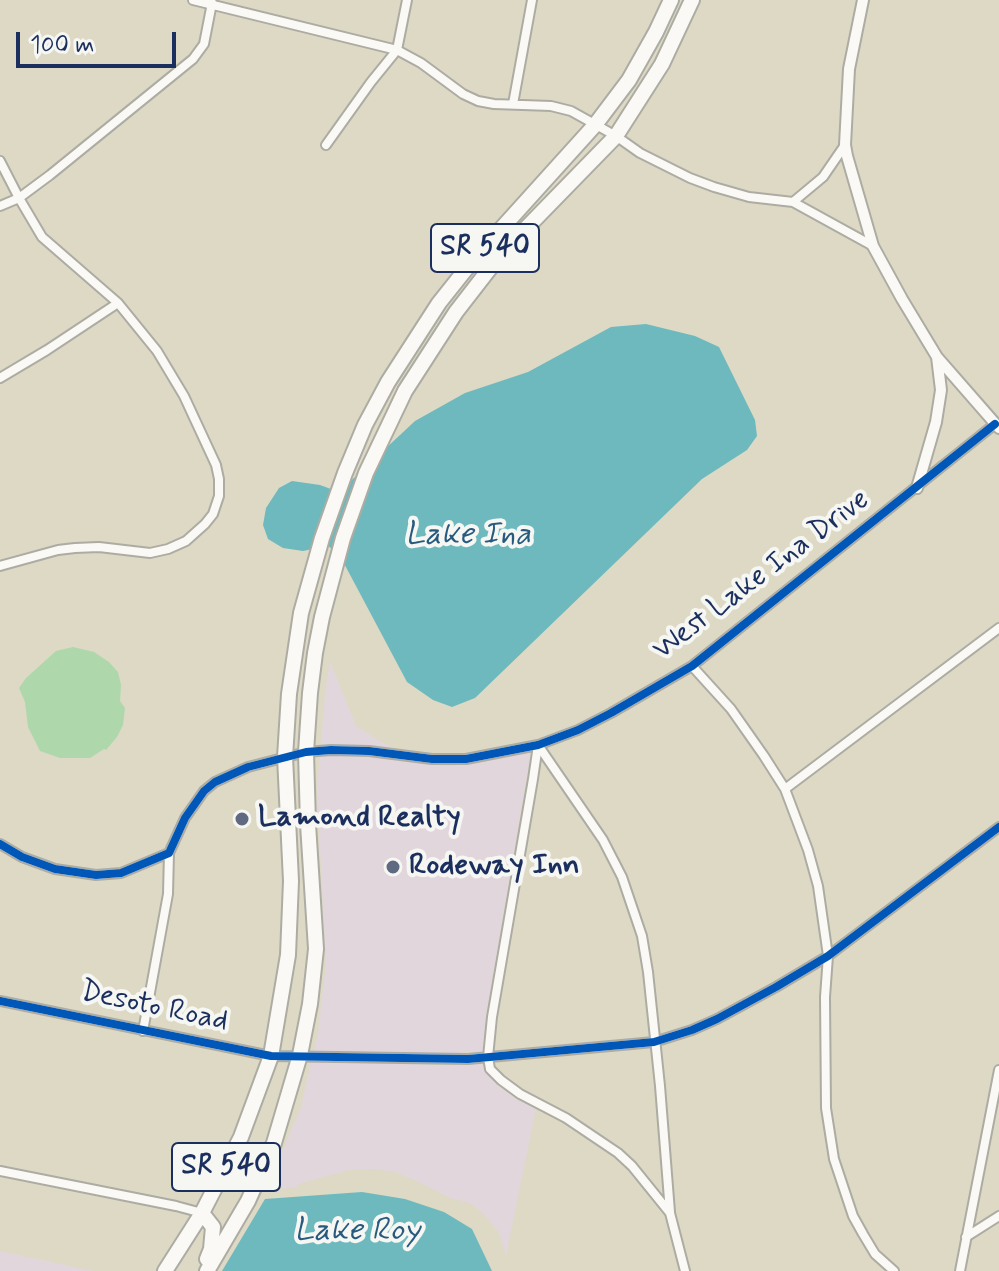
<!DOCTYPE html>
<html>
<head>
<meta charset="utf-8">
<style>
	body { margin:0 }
	#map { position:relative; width:999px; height:1271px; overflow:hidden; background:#ddd9c5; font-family:Mynerve,sans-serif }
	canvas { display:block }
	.scale { position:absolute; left:16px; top:32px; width:160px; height:36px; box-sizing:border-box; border:4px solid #1b2f5e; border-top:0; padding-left:10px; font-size:24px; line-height:28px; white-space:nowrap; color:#1b2f5e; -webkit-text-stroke:6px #f6f6f2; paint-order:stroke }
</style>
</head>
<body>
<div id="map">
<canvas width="999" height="1271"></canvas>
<div class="scale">100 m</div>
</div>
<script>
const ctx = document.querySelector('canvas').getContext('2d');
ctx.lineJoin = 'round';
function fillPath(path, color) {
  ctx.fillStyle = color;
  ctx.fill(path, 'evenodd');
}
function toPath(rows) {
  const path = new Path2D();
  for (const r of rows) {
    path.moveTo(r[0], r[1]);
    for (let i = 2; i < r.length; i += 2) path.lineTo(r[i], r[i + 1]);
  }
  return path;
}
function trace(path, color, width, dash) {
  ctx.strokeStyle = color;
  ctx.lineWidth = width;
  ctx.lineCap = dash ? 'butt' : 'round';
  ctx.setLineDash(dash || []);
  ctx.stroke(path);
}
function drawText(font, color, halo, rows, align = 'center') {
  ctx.font = font + ' Mynerve,sans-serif';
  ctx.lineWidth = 8;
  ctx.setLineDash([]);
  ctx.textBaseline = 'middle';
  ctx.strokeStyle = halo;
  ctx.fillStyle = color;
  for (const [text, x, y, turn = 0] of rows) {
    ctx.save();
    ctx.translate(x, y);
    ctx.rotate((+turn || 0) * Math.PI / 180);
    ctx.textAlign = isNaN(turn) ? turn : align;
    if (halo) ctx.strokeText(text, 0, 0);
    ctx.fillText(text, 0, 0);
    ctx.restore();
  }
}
fillPath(toPath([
	[330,661,356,726,383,743,395,748,369,745,321,745,325,693],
	[531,752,486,1016,483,1051,446,1054,314,1051,318,1033,326,964,317,788,320,756,368,756,450,766,477,763],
	[311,1062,446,1065,483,1063,486,1072,497,1085,517,1099,536,1109,506,1255,499,1233,483,1213,470,1203,450,1198,419,1182,395,1172,372,1169,350,1170,301,1183,296,1188,267,1189,301,1107],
	[0,1251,92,1271,0,1271]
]), '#e2d6dd');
fillPath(toPath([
	[73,647,94,652,109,662,118,672,121,685,120,701,125,708,123,725,117,737,106,750,104,749,90,758,60,758,40,751,28,727,25,702,19,688,26,678,56,651]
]), '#aed8ac');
fillPath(toPath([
	[646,324,695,336,719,347,755,420,757,436,747,450,702,479,475,698,452,707,433,700,407,682,339,554,328,546,303,551,283,548,268,539,263,525,266,508,279,488,292,481,320,485,339,492,415,421,465,393,528,372,611,327],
	[362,1192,405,1199,444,1212,472,1229,492,1271,222,1271,265,1199]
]), '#6db9be');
const minor = toPath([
	[193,0,397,50,421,63,463,94,478,101,494,104,551,106,571,111,616,136,640,153,690,178,714,187,749,197,793,202,873,246],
	[513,104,532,0],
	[326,145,371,82,397,50,407,0],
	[0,161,19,198,42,237,118,303,157,351,184,396,216,465,219,479,219,496,213,514,205,524,186,541,168,549,150,553,99,547,75,548,58,550,0,566],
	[793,202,823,177,845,145],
	[0,206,19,198,50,175,193,59,204,44,212,3],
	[0,378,47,350,118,303],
	[692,666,731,709,764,756,785,789,808,850,818,886,828,956,825,997,826,1108,834,1159,853,1216,863,1234,875,1254,894,1271],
	[538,745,533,779,492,1017,488,1057,490,1069,501,1080,520,1094,566,1118,618,1153,632,1166,670,1213,685,1271],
	[538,745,603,840,622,877,642,936,648,972,660,1086,670,1212],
	[785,789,999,628],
	[0,844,22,857,55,869,96,875,121,873,169,853,185,818,204,791,215,782,248,767,306,752,331,750,369,751,432,759,466,759,538,745,578,730,611,713,692,666,995,424],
	[0,1001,271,1056,468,1059,654,1042,692,1030,717,1019,776,987,828,956,999,827],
	[143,1031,168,894,169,853],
	[0,1171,176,1206,202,1213],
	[966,1237,999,1216],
	[960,1271,999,1070]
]);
const tertiary = toPath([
	[863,0,849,69,845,145,847,156,873,246,902,299,937,357,999,428],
	[917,488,936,422,941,390,937,357]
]);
const primary = toPath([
	[202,1213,213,1227,211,1249,207,1259],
	[165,1271,202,1213,241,1137,271,1056,288,955,291,881,285,757,289,694,301,613,322,538,345,473,365,425,388,382,439,303,474,259,595,125,629,80,656,32,671,0],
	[207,1271,248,1201,274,1143,300,1055,310,1004,316,949,308,824,306,752,310,693,315,653,322,617,343,538,366,473,405,391,456,312,501,254,616,136,662,64,692,0]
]);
trace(minor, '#adaca3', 12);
trace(tertiary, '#adaca3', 14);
trace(primary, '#adaca3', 18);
trace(minor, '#faf9f6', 8);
trace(tertiary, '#faf9f6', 10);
trace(primary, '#faf9f6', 14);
trace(toPath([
	[0,844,22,857,55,869,96,875,121,873,169,853,185,818,204,791,215,782,248,767,306,752,331,750,369,751,432,759,466,759,538,745,578,730,611,713,692,666,995,424],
	[0,1001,271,1056,468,1059,654,1042,692,1030,717,1019,776,987,828,956,999,827]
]), '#0057b8', 8);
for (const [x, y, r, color] of [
	[242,819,8,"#5f6a82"],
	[393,867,8,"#5f6a82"]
]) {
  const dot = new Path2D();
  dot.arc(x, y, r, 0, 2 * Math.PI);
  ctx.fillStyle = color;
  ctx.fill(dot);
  trace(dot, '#f6f6f2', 3);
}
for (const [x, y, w] of [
	[485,248,108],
	[226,1167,108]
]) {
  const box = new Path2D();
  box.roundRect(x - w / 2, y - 24, w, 48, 6);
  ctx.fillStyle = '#f6f6f2';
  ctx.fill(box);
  trace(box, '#1b2f5e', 2);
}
drawText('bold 28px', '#1b2f5e', null, [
	["SR 540",485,248],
	["SR 540",226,1167]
]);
drawText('30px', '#1b2f5e', '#f6f6f2', [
	["West Lake Ina Drive",762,576,-37],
	["Desoto Road",154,1008,12]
]);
drawText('bold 30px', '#1b2f5e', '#f6f6f2', [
	["Lamond Realty",258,819],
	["Rodeway Inn",409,867]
], 'left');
drawText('italic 32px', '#275a7f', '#f6f6f2', [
	["Lake Ina",468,536],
	["Lake Roy",357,1232]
]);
</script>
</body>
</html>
